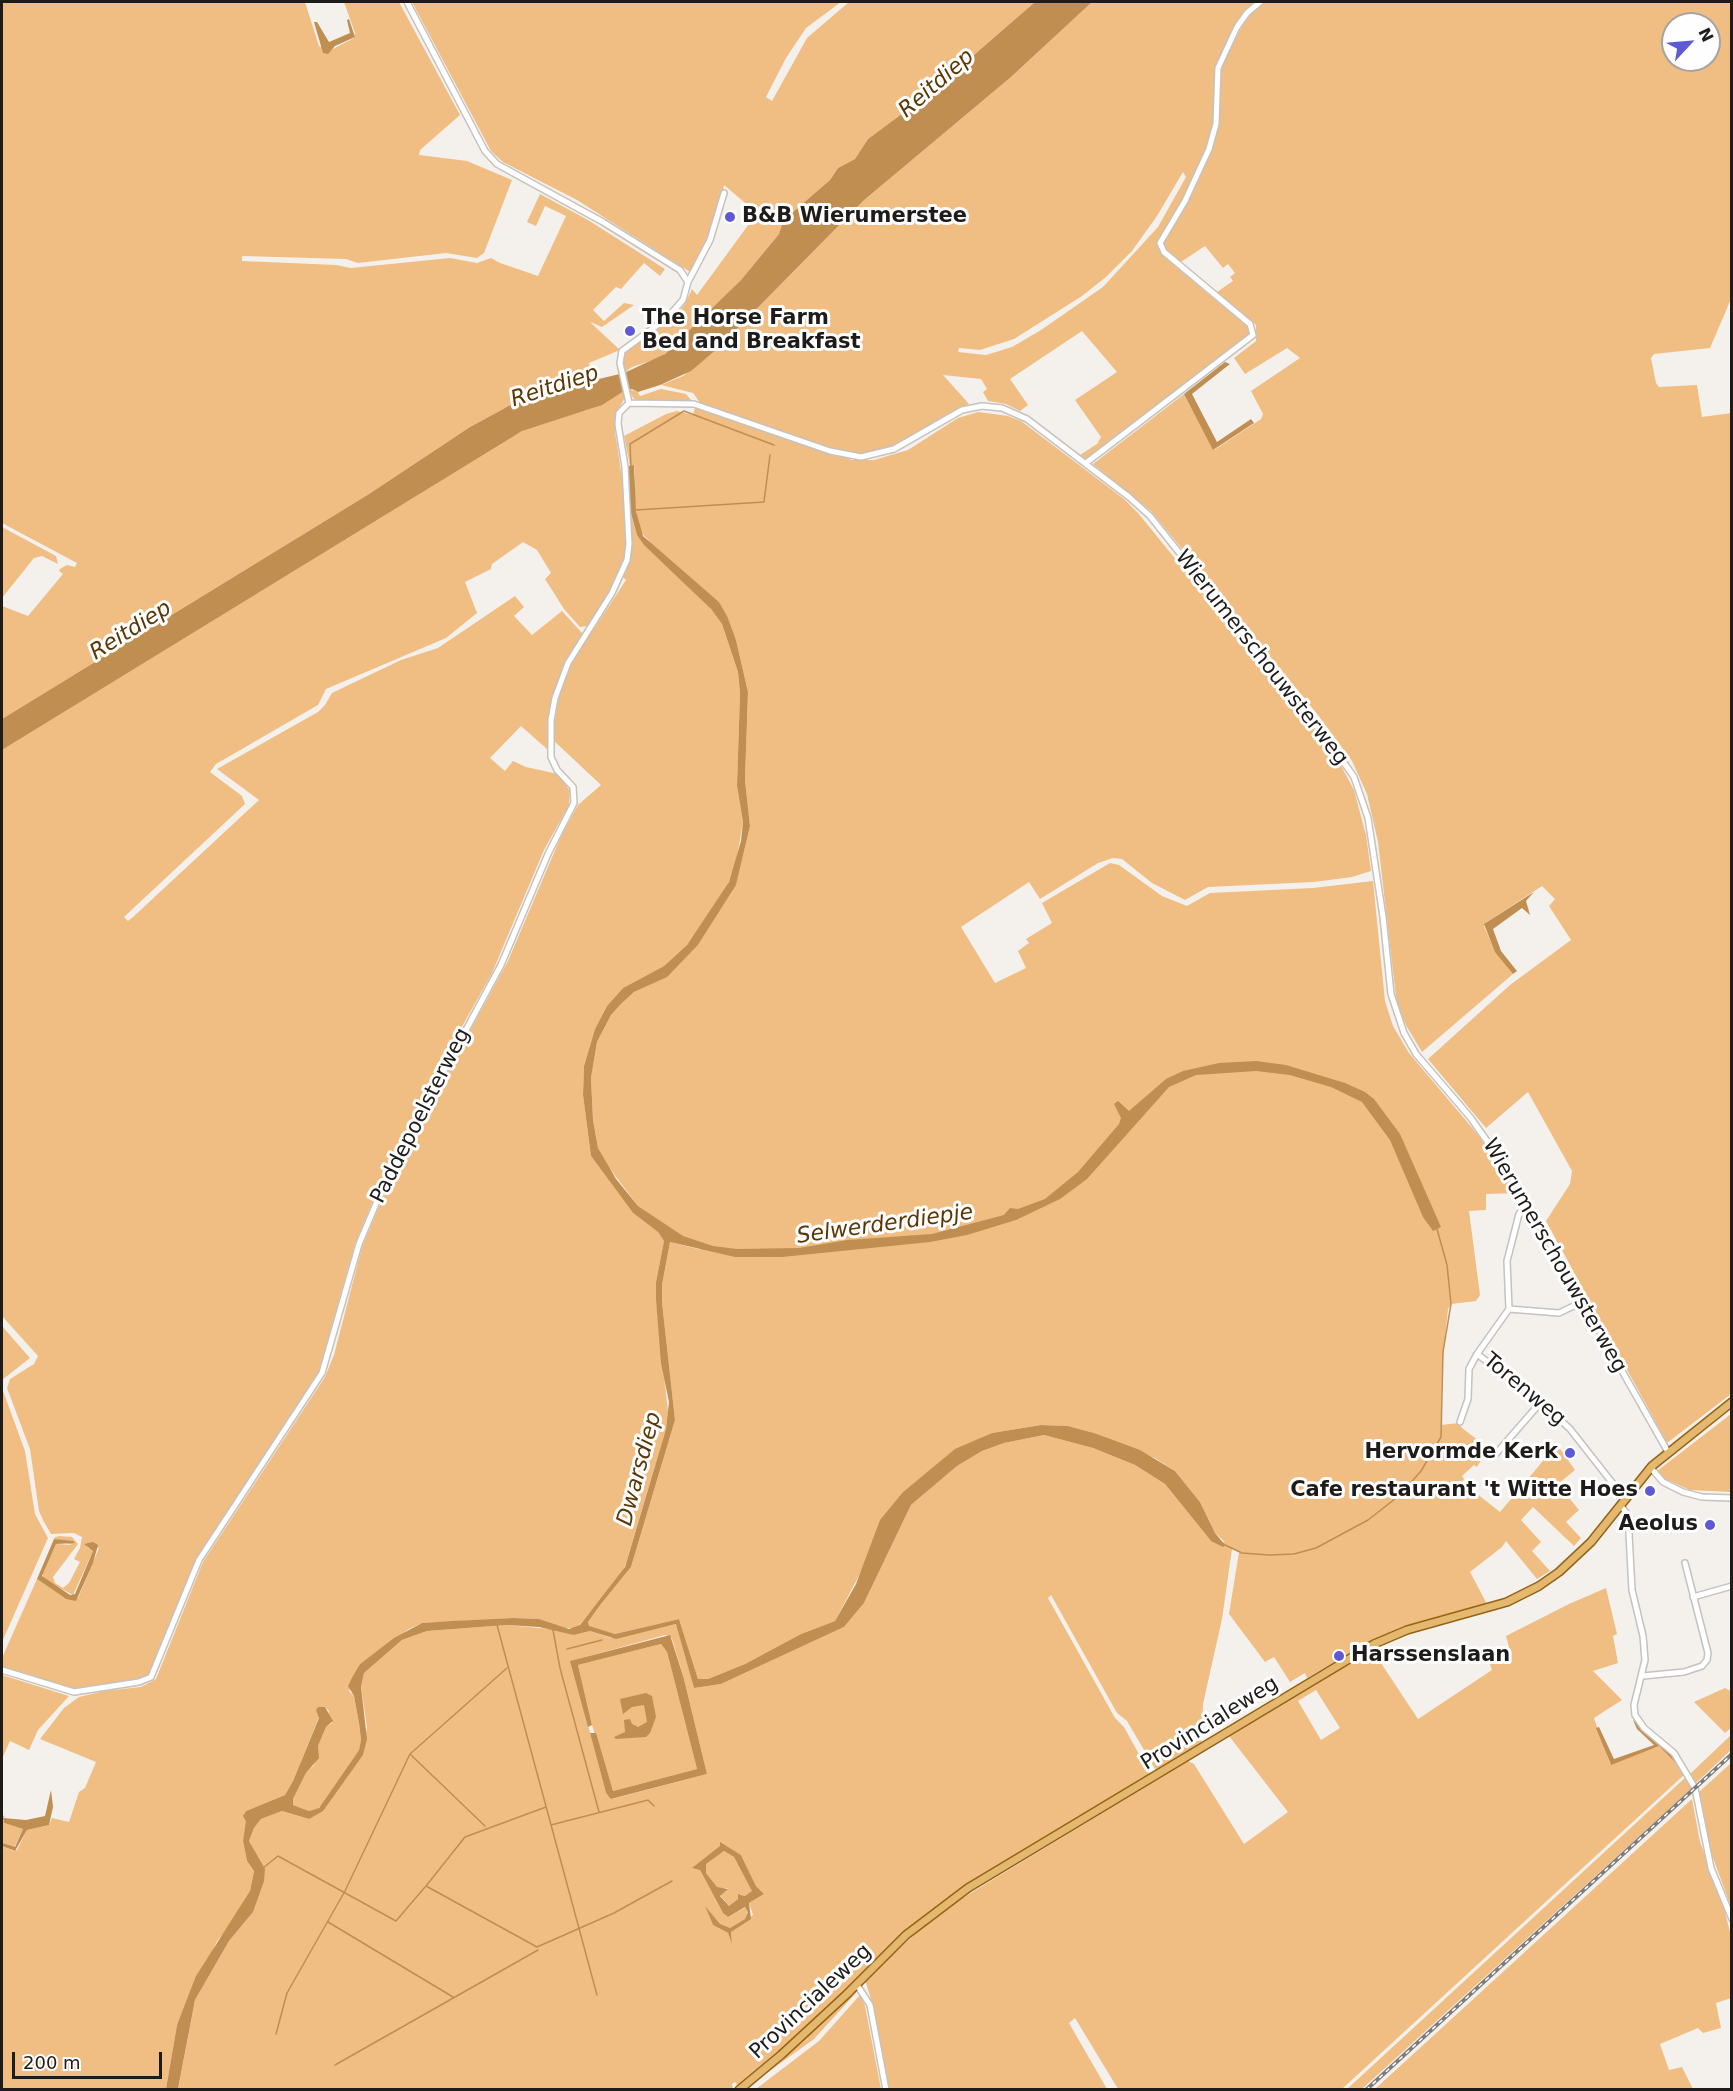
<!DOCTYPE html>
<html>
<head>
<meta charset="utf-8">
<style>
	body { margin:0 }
	#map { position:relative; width:1733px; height:2091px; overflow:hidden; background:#f4f1ed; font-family:"DejaVu Sans",sans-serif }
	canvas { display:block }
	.frame { position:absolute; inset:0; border:3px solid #1d1c1b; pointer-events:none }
	.north { position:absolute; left:1661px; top:12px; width:60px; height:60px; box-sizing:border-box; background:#fffefe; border:2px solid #a5a4a3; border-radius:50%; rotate:64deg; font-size:16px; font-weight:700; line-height:24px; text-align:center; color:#1d1c1b }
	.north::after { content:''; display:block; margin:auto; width:21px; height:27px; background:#5e5ad3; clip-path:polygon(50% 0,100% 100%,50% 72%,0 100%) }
	.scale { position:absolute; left:12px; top:2052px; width:150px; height:27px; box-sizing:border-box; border:3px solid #1d1c1b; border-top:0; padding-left:8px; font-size:18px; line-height:21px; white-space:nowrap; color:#1d1c1b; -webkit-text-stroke:4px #fffefe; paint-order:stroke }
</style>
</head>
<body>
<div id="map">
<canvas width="1733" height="2091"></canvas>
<div class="frame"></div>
<div class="north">N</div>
<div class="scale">200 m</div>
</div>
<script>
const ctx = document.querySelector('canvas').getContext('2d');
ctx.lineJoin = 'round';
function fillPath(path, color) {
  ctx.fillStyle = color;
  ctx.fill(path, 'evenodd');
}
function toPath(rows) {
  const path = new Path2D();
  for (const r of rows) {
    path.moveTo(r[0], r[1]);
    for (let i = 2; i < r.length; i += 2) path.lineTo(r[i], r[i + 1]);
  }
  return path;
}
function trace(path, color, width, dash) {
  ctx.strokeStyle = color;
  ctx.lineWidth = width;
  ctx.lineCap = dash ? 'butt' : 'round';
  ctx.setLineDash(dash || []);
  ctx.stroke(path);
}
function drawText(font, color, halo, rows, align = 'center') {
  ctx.font = font + ' "DejaVu Sans",sans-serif';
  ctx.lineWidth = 6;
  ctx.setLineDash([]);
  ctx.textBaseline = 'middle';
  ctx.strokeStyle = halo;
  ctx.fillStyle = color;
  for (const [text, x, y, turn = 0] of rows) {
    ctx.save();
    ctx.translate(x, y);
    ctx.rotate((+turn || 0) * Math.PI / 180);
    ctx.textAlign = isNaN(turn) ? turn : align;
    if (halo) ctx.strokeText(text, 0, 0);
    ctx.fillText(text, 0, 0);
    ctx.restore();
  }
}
fillPath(toPath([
	[2,2,305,2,319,46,329,51,354,38,355,33,344,2,399,2,460,115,420,150,419,155,467,161,512,180,484,253,477,258,446,253,358,263,346,259,242,256,242,261,336,265,351,268,450,258,477,263,491,258,500,263,538,276,566,216,545,206,536,226,527,222,540,194,588,220,665,269,660,276,644,263,621,289,616,287,593,310,604,321,624,303,634,305,602,327,590,322,620,350,589,363,594,381,527,396,470,427,369,494,2,719,2,606,28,616,63,574,59,571,60,569,67,565,75,567,77,563,2,523],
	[412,2,841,2,806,28,786,58,766,97,772,101,807,38,849,2,1035,2,930,93,868,139,855,159,838,168,830,180,784,222,779,234,741,280,671,349,659,358,632,367,624,373,624,353,676,315,685,304,692,289,697,295,757,213,724,185,720,205,708,238,690,272,577,200,503,162,491,151],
	[1092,2,1259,2,1246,13,1216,71,1216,119,1213,133,1196,178,1159,241,1169,261,1249,328,1251,334,1088,460,1080,455,1097,444,1101,437,1075,400,1117,372,1082,331,1010,379,1028,405,1020,411,1006,404,988,401,983,392,987,389,981,379,943,375,969,404,893,446,868,454,846,453,800,438,701,404,693,393,661,385,683,376,717,349,863,201,1011,77],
	[1183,172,1186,177,1158,227,1103,287,1041,330,1012,347,986,355,958,352,959,348,980,350,1014,339,1082,296,1106,277,1132,251,1157,216],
	[1265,2,1731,2,1731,299,1710,348,1654,354,1651,358,1656,383,1659,387,1697,385,1702,417,1732,413,1731,1394,1667,1443,1546,1221,1570,1184,1572,1171,1528,1092,1486,1128,1428,1059,1510,985,1571,940,1549,906,1555,899,1542,886,1487,922,1484,926,1491,942,1513,974,1422,1052,1407,1027,1397,1006,1378,842,1367,794,1352,761,1318,715,1151,511,1093,464,1184,394,1214,450,1261,419,1263,414,1251,391,1300,358,1287,348,1245,374,1234,358,1256,341,1256,325,1217,292,1233,281,1230,277,1235,273,1228,264,1223,268,1205,246,1181,262,1168,253,1162,244,1199,180,1214,141,1218,123,1219,72,1246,18],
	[1673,24,1709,24,1709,60,1673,60],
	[629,389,638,392,640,396,661,389,686,394,692,401,639,401,633,398],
	[624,391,624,399,615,417,615,432,622,478,627,551,614,586,588,626,580,627,564,609,545,579,551,573,537,550,523,542,492,564,491,569,465,582,477,613,446,638,326,689,318,705,216,764,210,772,242,796,245,804,124,917,128,921,133,917,259,800,217,769,318,712,325,705,332,693,401,660,438,648,515,596,524,607,514,616,532,635,562,611,582,633,559,678,549,712,547,749,521,726,490,758,505,771,513,761,526,767,558,774,570,791,569,805,544,850,492,973,446,1055,379,1186,355,1244,318,1374,192,1568,152,1673,138,1680,74,1689,2,1667,2,1658,37,1579,66,1599,78,1598,99,1548,86,1546,93,1551,73,1595,43,1579,43,1573,56,1544,72,1545,53,1538,59,1536,72,1537,78,1544,53,1577,55,1583,63,1588,69,1583,80,1562,74,1559,80,1548,82,1537,74,1533,51,1534,43,1520,39,1511,30,1449,7,1388,10,1379,34,1364,38,1356,2,1316,2,750,514,435,532,426,593,408],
	[695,408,852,460,874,460,908,450,958,418,978,412,1008,416,1021,421,1124,499,1138,513,1313,728,1338,760,1354,790,1366,835,1371,871,1352,877,1314,882,1208,887,1185,900,1152,883,1122,859,1113,858,1098,863,1040,899,1029,882,961,927,995,983,1026,968,1018,951,1029,943,1026,939,1052,923,1042,903,1110,863,1119,865,1162,896,1187,906,1210,893,1313,888,1373,881,1385,1001,1393,1026,1409,1053,1479,1136,1517,1193,1486,1194,1486,1210,1469,1211,1480,1295,1476,1301,1451,1304,1448,1309,1442,1369,1441,1425,1459,1423,1462,1428,1483,1444,1481,1460,1477,1467,1474,1465,1462,1476,1464,1479,1462,1482,1500,1512,1548,1455,1558,1446,1575,1470,1558,1484,1579,1510,1566,1522,1581,1538,1574,1546,1533,1507,1521,1520,1541,1542,1532,1551,1550,1571,1537,1579,1506,1541,1502,1547,1470,1572,1487,1604,1401,1627,1373,1640,1307,1678,1305,1673,1290,1682,1274,1657,1265,1662,1229,1614,1239,1552,1232,1549,1222,1619,1203,1704,1201,1745,1157,1772,1127,1721,1117,1713,1051,1595,1048,1598,1115,1718,1124,1727,1151,1776,934,1908,771,2059,738,2086,735,2082,732,2084,733,2089,178,2090,195,2000,229,1941,253,1912,262,1865,249,1841,254,1828,261,1819,282,1811,309,1819,363,1755,367,1727,361,1687,364,1673,402,1640,427,1631,507,1625,560,1630,574,1635,590,1631,611,1638,677,1624,694,1688,721,1684,844,1627,864,1603,911,1505,957,1466,982,1451,1004,1443,1044,1435,1093,1448,1135,1465,1165,1484,1211,1541,1225,1542,1215,1533,1200,1502,1175,1471,1155,1458,1094,1433,1068,1426,1041,1425,992,1433,955,1450,903,1492,835,1621,801,1634,745,1664,708,1679,698,1679,679,1619,615,1634,589,1627,588,1622,601,1604,631,1567,675,1420,662,1302,662,1285,670,1242,702,1250,682,1241,677,1234,638,1206,604,1161,598,1148,593,1120,591,1078,597,1042,611,1015,621,1004,634,992,667,976,698,945,736,884,750,826,745,780,748,692,736,640,719,602,660,553,639,530,634,496,635,472,634,465,630,466,624,436,666,414,677,411,693,415],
	[665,1635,670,1636,672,1639,684,1679,707,1774,612,1799,606,1793,571,1661],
	[721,1846,741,1855,756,1886,764,1894,749,1903,753,1915,731,1932,732,1943,728,1933,713,1925,706,1908,720,1925,730,1928,745,1919,748,1912,746,1907,728,1917,723,1913,700,1870],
	[631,515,637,535,711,609,722,624,738,672,740,693,737,786,743,822,735,868,726,888,687,945,664,966,623,988,607,1006,595,1029,584,1066,583,1095,591,1156,633,1213,658,1232,664,1241,656,1282,656,1300,668,1412,666,1429,626,1563,622,1573,577,1628,562,1628,539,1619,513,1618,422,1623,409,1629,372,1655,360,1664,349,1691,354,1696,359,1723,361,1740,359,1750,319,1808,309,1811,293,1805,293,1799,306,1773,314,1765,318,1746,326,1727,332,1723,328,1716,329,1711,325,1707,318,1707,319,1717,293,1781,285,1795,246,1811,244,1816,247,1821,243,1841,247,1861,254,1871,250,1891,230,1926,217,1941,177,2025,166,2089,2,2089,2,1846,13,1851,17,1850,27,1830,49,1825,52,1818,69,1822,79,1792,85,1788,96,1762,40,1739,64,1708,79,1697,104,1691,141,1687,156,1679,203,1562,325,1377,334,1355,362,1247,384,1195,430,1104,508,961,562,834,578,805,601,785,552,739,553,732,560,691,573,660,593,624,596,626,626,580,623,577,630,556],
	[2,527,56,556,58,564,42,556,34,558,2,598],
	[2,1326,30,1358,2,1380],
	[2,1388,25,1451,35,1514,48,1538,2,1642],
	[1731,1414,1731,1492,1690,1490,1663,1478,1657,1471],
	[1606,1588,1617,1634,1613,1636,1618,1663,1593,1671,1622,1700,1594,1718,1610,1764,1659,1746,1671,1755,1685,1774,1342,2089,1118,2089,1075,2018,1069,2023,1107,2089,889,2089,874,2009,865,1980,938,1913,1188,1761,1194,1764,1244,1844,1288,1812,1229,1736,1374,1649,1377,1653,1375,1654,1418,1719,1492,1670,1487,1655,1509,1647,1506,1636,1569,1604],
	[1316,1690,1340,1728,1321,1740,1298,1701],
	[661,1644,667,1652,697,1769,613,1791,592,1725,578,1665],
	[2,1675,69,1696,38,1730,29,1750,10,1741,2,1759],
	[1725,1688,1732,1692,1731,1728,1725,1733,1694,1702],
	[1731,1735,1731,1750,1696,1783,1690,1774],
	[1731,1763,1731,1907,1708,1844,1699,1792],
	[1687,1776,1692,1788,1362,2089,1346,2090],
	[1692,1799,1700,1842,1723,1904,1732,1940,1731,1998,1716,2003,1721,2028,1703,2033,1698,2028,1660,2044,1669,2070,1682,2067,1693,2089,1375,2089],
	[2,1814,5,1817,3,1818,4,1823,23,1829,14,1848,2,1843],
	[724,1851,734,1857,753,1891,745,1896,740,1894,738,1899,729,1906,720,1895,728,1888,717,1888,706,1873,705,1864],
	[856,1990,856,1993,814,2039,743,2090],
	[860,1995,865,2006,881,2089,756,2089,819,2041]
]), '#f0bd83');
fillPath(toPath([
	[1035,2,1092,2,1011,77,863,201,717,349,691,371,660,385,638,392,632,389,624,391,602,405,522,431,2,750,2,719,369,494,470,427,527,396,624,373,665,354,741,280,779,234,783,222,791,214,830,180,838,168,855,159,868,139,930,93],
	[349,19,355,37,335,46,328,54,323,53,314,22,317,22,329,42,350,33,347,20],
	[1225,362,1230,364,1192,394,1217,442,1251,419,1254,423,1213,450,1184,394],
	[634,465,636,511,643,536,719,602,727,616,736,640,748,692,745,780,750,826,736,885,698,945,667,977,634,992,621,1004,611,1015,597,1042,591,1078,593,1120,598,1148,616,1179,638,1206,683,1236,713,1246,737,1249,799,1248,847,1240,932,1234,1004,1215,1010,1208,1018,1209,1045,1199,1078,1172,1119,1124,1121,1118,1114,1104,1118,1101,1129,1111,1166,1079,1183,1071,1219,1063,1256,1061,1286,1065,1345,1083,1365,1092,1374,1099,1400,1134,1441,1227,1433,1231,1423,1217,1390,1140,1362,1102,1331,1087,1290,1075,1256,1071,1196,1075,1169,1087,1087,1179,1060,1199,1016,1220,967,1235,930,1242,782,1257,735,1257,670,1242,662,1285,662,1302,675,1420,631,1567,601,1604,588,1622,589,1626,615,1634,679,1619,698,1679,708,1679,745,1664,801,1634,835,1621,856,1584,880,1520,903,1492,955,1449,992,1433,1041,1425,1068,1426,1094,1433,1140,1450,1175,1471,1200,1502,1215,1533,1225,1545,1223,1547,1211,1541,1165,1484,1135,1465,1093,1448,1044,1435,1004,1443,982,1451,957,1466,911,1505,864,1603,844,1627,721,1684,694,1688,676,1624,616,1639,590,1631,574,1635,539,1627,507,1625,427,1631,402,1640,364,1673,361,1687,367,1739,363,1755,323,1811,309,1819,282,1811,261,1819,254,1828,249,1841,265,1869,264,1881,253,1912,229,1941,195,2000,178,2089,166,2089,177,2025,196,1976,250,1891,254,1871,247,1861,243,1841,246,1821,243,1816,246,1811,285,1795,293,1781,319,1718,316,1710,318,1707,325,1707,333,1721,326,1727,318,1746,319,1758,306,1773,293,1799,293,1805,309,1811,319,1808,359,1750,361,1740,359,1723,354,1696,348,1686,353,1676,360,1664,394,1638,422,1623,452,1621,513,1618,539,1619,569,1629,580,1625,625,1567,666,1429,669,1402,661,1363,656,1300,656,1282,664,1241,658,1232,633,1213,591,1156,583,1095,584,1066,595,1029,607,1006,623,988,664,966,687,945,729,882,741,841,743,822,737,786,740,693,738,672,722,624,711,609,644,545,637,535,630,510,628,466],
	[1534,892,1526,901,1530,915,1522,908,1493,929,1501,951,1517,971,1513,974,1495,952,1484,924],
	[54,1539,73,1541,75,1543,56,1544,42,1576,70,1595,75,1594,93,1551,84,1544,93,1542,98,1545,93,1563,76,1601,66,1599,37,1579],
	[670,1635,684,1679,707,1774,611,1799,606,1793,590,1733,596,1733,613,1791,697,1769,667,1652,661,1644,578,1665,592,1725,588,1727,570,1661],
	[646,1693,652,1696,656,1717,650,1733,646,1737,616,1739,614,1737,625,1732,624,1720,630,1719,632,1724,638,1727,647,1722,644,1705,632,1707,623,1714,620,1699],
	[1633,1720,1673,1755,1677,1764,1659,1746,1611,1765,1596,1728,1599,1727,1614,1759,1654,1745,1637,1729],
	[51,1790,53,1807,49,1825,27,1830,15,1851,2,1846,2,1843,15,1847,23,1829,4,1823,3,1818,26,1820,45,1816],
	[720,1842,741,1855,756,1886,764,1894,749,1903,751,1919,731,1932,732,1944,728,1933,713,1925,705,1906,720,1924,730,1928,745,1919,748,1912,745,1907,728,1917,723,1913,700,1870,692,1868,720,1846],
	[724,1851,734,1857,752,1891,745,1896,738,1894,738,1899,729,1906,720,1896,728,1889,717,1887,706,1873,706,1864]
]), '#c08e51');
trace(toPath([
	[631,467,630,444,684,411,774,445],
	[636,510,764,502,770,455],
	[1223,1544,1242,1553,1269,1555,1294,1554,1316,1548,1368,1520,1400,1495,1421,1471,1441,1437,1443,1352,1451,1304,1447,1265,1437,1229],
	[497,1625,597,1995],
	[553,1630,560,1668,599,1812],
	[567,1649,602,1640],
	[411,1755,485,1826],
	[546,1807,465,1837,426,1886,537,1947,614,1913,672,1881],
	[551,1825,648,1800,654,1806],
	[263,1868,278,1856,396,1921,425,1887],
	[328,1922,453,1997],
	[276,2034,287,1993,345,1891,410,1754,507,1668],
	[335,2065,538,1950]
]), '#c08e51', 1.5);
const minor = toPath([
	[407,2,485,151,497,164,603,222,680,270,688,282],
	[629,403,694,404,830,451,861,457,894,449,962,410,982,406,1002,408,1027,419,1129,497,1150,516,1325,736,1354,777,1368,818,1383,917,1391,994,1404,1033,1416,1054,1470,1117,1511,1175,1668,1452],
	[629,403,620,363,622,351,667,318,683,300,688,282,710,240,724,193],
	[1086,463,1253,335,1250,324,1164,252,1160,243,1185,201,1209,149,1216,124,1218,68,1237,27,1247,13,1260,2],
	[1526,1206,1519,1214,1507,1261,1509,1309,1477,1354,1541,1402,1570,1429,1625,1499],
	[1509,1309,1559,1313,1582,1302],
	[1460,1422,1468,1399,1469,1369,1477,1354],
	[1494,1456,1541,1402],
	[1651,1468,1663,1482,1683,1492,1702,1497,1732,1498],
	[1621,1506,1628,1515,1632,1590,1643,1636,1645,1660,1634,1705,1635,1715,1644,1728,1674,1753,1695,1788,1711,1868,1732,1919],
	[1693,1597,1732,1586],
	[2,1670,74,1692,139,1682,151,1677,199,1560,322,1373,359,1244,389,1173,501,965,548,854,574,803,573,787,557,770,551,757,551,720,555,698,568,663,612,593,627,560,629,544,625,467,618,424,619,413,629,403],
	[1643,1676,1684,1672,1702,1666,1707,1660,1708,1653,1685,1563],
	[857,1985,870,2005,886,2090]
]);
const major = toPath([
	[739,2090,781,2055,846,1995,906,1935,968,1888,1374,1644,1407,1630,1507,1602,1539,1586,1559,1572,1591,1542,1652,1466,1732,1402]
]);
trace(minor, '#c5c2bf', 8);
trace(major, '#946314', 10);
trace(minor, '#fff', 5);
trace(major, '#e5b870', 7);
const rail = toPath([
	[1366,2090,1732,1754]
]);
trace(rail, '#7e7c7a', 4);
trace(rail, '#fffefe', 1.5, [4.5]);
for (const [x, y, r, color] of [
	[730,217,6,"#5e5ad3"],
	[630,331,6,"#5e5ad3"],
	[1570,1453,6,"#5e5ad3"],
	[1650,1491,6,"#5e5ad3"],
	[1710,1525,6,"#5e5ad3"],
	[1339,1656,6,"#5e5ad3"]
]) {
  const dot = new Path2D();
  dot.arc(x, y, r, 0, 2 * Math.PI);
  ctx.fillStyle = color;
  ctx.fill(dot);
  trace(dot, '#fffefe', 2);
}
drawText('bold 21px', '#1d1c1b', '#fffefe', [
	["B&B Wierumerstee",742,217],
	["The Horse Farm",642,319],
	["Bed and Breakfast",642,343],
	["Hervormde Kerk",1558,1453,"right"],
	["Cafe restaurant 't Witte Hoes",1638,1491,"right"],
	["Aeolus",1698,1525,"right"],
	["Harssenslaan",1351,1656]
], 'left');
drawText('21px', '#1d1c1b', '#fffefe', [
	["Wierumerschouwsterweg",1261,658,52],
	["Paddepoelsterweg",421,1116,-63],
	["Wierumerschouwsterweg",1554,1256,60],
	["Torenweg",1524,1390,40],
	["Provincialeweg",1210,1724,-32],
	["Provincialeweg",811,2002,-43]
]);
drawText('italic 22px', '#593805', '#fffefe', [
	["Reitdiep",937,84,-41],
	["Reitdiep",555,387,-18],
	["Reitdiep",131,631,-32],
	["Selwerderdiepje",885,1225,-8],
	["Dwarsdiep",640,1469,-75]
]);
</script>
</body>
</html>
